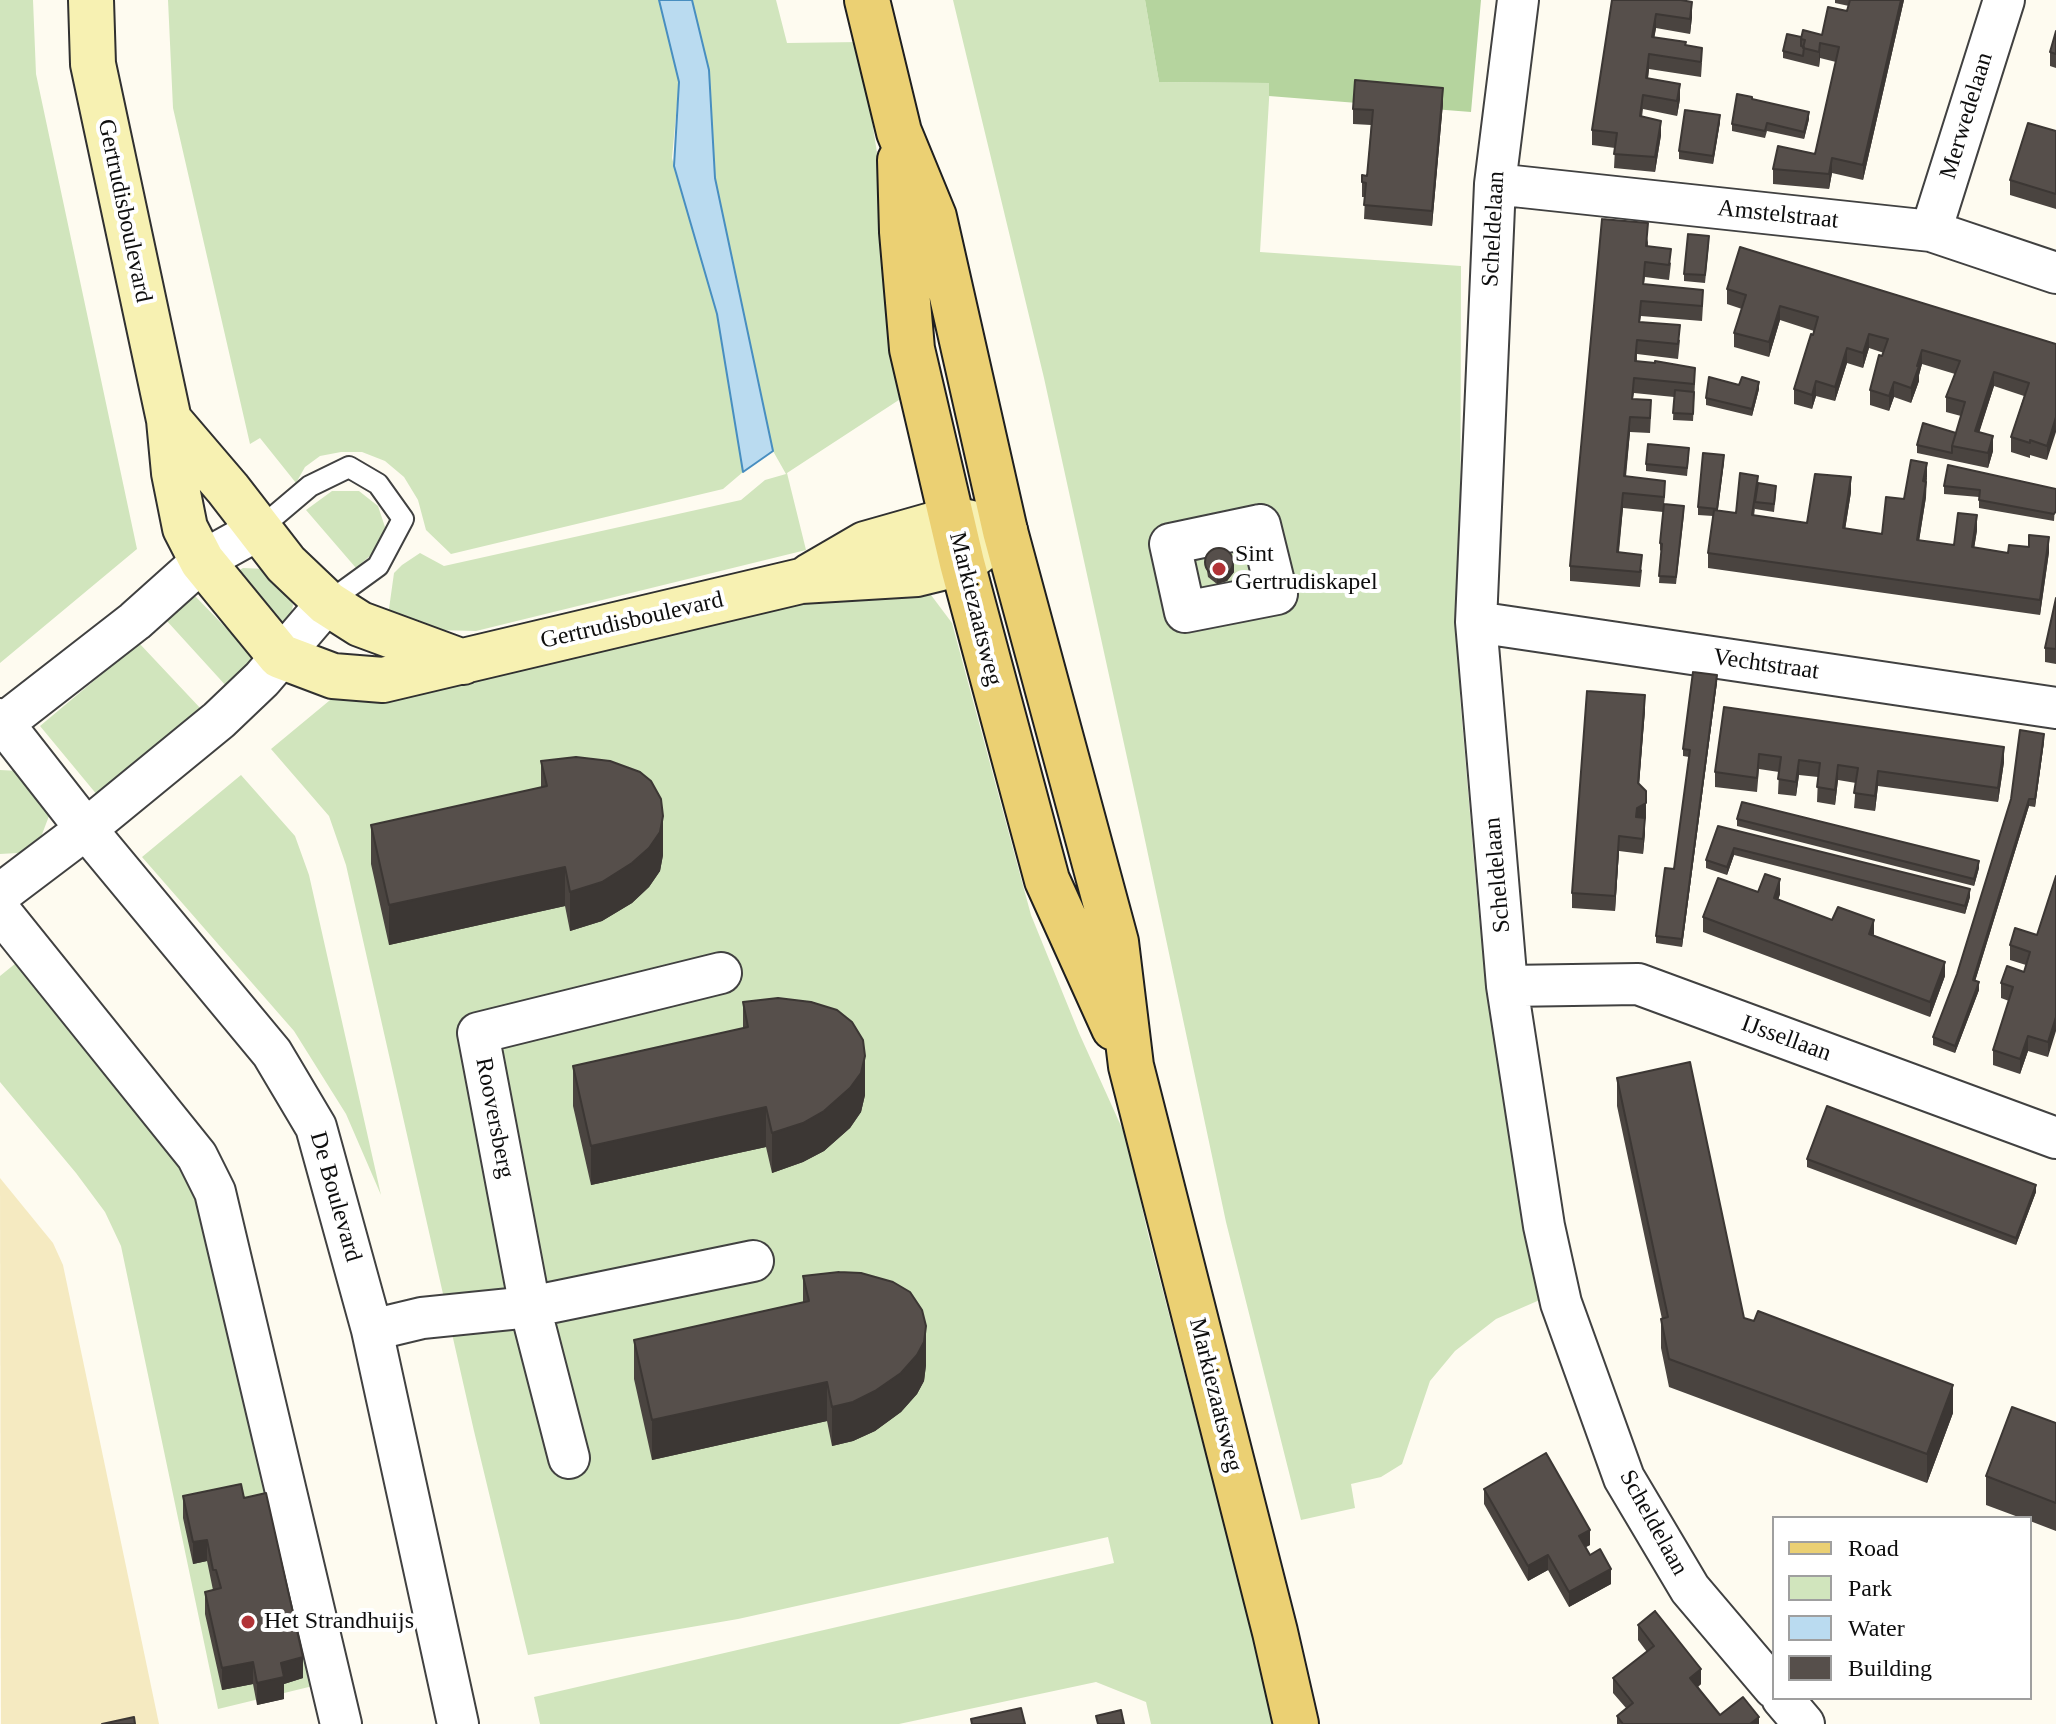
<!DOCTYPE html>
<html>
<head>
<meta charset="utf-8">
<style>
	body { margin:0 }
	#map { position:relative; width:2056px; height:1724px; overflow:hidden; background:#fefbf0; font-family:Georgia,serif }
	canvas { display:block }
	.legend { position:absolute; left:1772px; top:1516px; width:260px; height:184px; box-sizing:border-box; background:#fff; border:2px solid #9f9f9f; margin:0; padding:10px 14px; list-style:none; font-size:24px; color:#0e0e0e }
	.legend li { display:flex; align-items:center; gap:16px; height:40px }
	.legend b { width:40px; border:2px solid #9f9f9f }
</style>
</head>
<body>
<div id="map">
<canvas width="2056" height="1724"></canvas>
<ul class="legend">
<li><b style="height:10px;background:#ebd073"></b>Road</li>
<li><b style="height:22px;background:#d1e5bd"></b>Park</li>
<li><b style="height:22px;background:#badbf0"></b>Water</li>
<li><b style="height:22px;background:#564f4b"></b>Building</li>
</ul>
</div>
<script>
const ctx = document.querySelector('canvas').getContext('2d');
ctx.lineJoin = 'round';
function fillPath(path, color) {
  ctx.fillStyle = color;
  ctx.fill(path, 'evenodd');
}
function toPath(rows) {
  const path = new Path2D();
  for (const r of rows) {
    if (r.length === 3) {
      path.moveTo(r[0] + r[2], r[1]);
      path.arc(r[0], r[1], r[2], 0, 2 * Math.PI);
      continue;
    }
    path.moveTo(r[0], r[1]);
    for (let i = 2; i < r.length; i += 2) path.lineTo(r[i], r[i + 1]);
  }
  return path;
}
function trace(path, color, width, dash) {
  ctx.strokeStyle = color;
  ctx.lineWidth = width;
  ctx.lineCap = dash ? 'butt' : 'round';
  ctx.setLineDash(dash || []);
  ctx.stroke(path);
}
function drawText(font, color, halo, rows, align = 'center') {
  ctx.font = font + ' Georgia,serif';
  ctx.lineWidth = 8;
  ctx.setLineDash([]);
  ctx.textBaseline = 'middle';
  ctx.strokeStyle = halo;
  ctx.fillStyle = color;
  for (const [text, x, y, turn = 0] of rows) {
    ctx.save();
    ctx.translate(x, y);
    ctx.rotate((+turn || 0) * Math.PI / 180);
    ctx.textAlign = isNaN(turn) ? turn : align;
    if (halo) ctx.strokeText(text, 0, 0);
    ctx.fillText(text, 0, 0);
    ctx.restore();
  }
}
fillPath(toPath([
	[0,0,33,0,36,74,137,549,0,663],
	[168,0,659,0,679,83,672,158,717,314,743,472,723,489,451,554,426,530,418,500,404,477,385,461,362,452,341,452,320,456,305,467,296,483,260,438,250,444,173,108],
	[692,0,776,0,787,43,860,42,885,205,908,394,787,473,806,550,476,631,436,630,388,616,394,573,402,565,420,553,444,566,741,500,765,480,786,474,773,451,715,178,709,70],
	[953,0,1145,0,1159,82,1270,83,1260,252,1461,266,1460,697,1479,918,1510,1145,1542,1299,1496,1319,1455,1351,1430,1381,1402,1464,1381,1477,1351,1484,1355,1508,1301,1520,1226,1222,1142,826,1044,378],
	[332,491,359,491,378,506,385,527,379,548,356,568,306,510],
	[243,568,267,569,285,587,293,605,289,624,279,637,225,579],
	[883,590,931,595,952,623,1031,915,1079,1033,1126,1137,1148,1234,1276,1724,1151,1724,1146,1702,1096,1682,899,1724,540,1724,534,1697,1114,1563,1108,1537,738,1619,528,1655,474,1431,346,865,329,816,271,749,341,691,802,601],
	[195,596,259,662,228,688,166,620],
	[139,643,202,710,98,796,40,726],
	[0,770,19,771,47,802,49,816,41,837,31,847,18,853,0,854],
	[241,775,295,836,309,875,381,1195,346,1114,294,1031,142,857],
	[21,959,150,1114,211,1216,313,1686,218,1709,121,1246,105,1212,76,1173,0,1082,0,976]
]), '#d1e5bd');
fillPath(toPath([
	[1145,0,1481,0,1471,112,1269,96,1269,83,1159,82]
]), '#b5d49e');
fillPath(toPath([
	[0,1178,53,1243,63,1265,159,1724,1,1724]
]), '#f5eac1');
const water = toPath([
	[659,0,692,0,709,70,715,178,773,451,743,472,717,314,674,166,679,82,659,0]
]);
fillPath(water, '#badbf0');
trace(water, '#488ec0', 2);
const lane = toPath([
	[258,530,310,486,349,467,378,484,403,519,378,566,327,603]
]);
const street = toPath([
	[1518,0,1495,184,1476,622,1507,986,1544,1226,1561,1303,1624,1478,1690,1589,1774,1688],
	[1495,184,1931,231,2056,273],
	[1931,231,2004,0],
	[1260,525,1277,594,1185,612,1170,544,1260,525],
	[1476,622,2056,708],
	[0,719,86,829,272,1053,316,1127,372,1330,458,1724],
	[0,726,135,621,202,561,258,530],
	[0,894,86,829,219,720,262,679,327,603],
	[0,911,197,1156,215,1192,341,1724],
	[721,973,478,1033,530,1307,753,1261],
	[1507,986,1638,984,2056,1138],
	[372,1330,422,1318,530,1307,569,1458],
	[1782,1698,1804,1724]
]);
const secondary = toPath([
	[91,0,93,64,169,420,174,473,185,528,202,561,280,656,333,676,383,680,801,581,917,574,962,563,1005,531],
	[169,420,228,489,286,564,327,603,360,624,463,662],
	[810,576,865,544,953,519,989,527]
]);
const primary = toPath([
	[867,0,899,132,934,217,1005,531,1116,942,1131,1066,1275,1632,1296,1724],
	[900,160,902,232,912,349,962,563,1047,880,1114,1028]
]);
trace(lane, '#414141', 24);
trace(street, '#414141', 44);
trace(secondary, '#303030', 48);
trace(primary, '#1f1f1f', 48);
trace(lane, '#fff', 20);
trace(street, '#fff', 40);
trace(secondary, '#f7f1b2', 44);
trace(primary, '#ebd073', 44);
fillPath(toPath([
	[1612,0,1692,17,1690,34,1656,28,1654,38,1686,45,1702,63,1701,77,1649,69,1648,79,1680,99,1677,116,1643,109,1642,117,1661,135,1655,172,1614,168,1615,148,1592,145,1592,130],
	[1835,0,1904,0,1863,180,1832,173,1829,189,1773,184,1773,169,1815,154,1836,62,1820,58,1819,67,1783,58,1783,51,1801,37,1822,35,1847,11,1849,6,1835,3],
	[2056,31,2056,68,2050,66,2050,52],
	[1752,99,1809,119,1804,139,1767,131,1765,138,1732,131,1732,124],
	[1443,103,1432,226,1364,219,1365,197,1362,197,1362,175,1367,176,1371,125,1353,124,1353,109],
	[1720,122,1713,164,1679,159,1679,151],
	[2056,131,2056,209,2010,195,2010,180],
	[1648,238,1648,246,1671,263,1669,280,1645,277,1644,284,1703,305,1702,321,1641,316,1640,322,1680,340,1678,359,1637,354,1637,361,1695,383,1693,421,1673,420,1674,397,1634,393,1633,399,1651,415,1650,433,1630,432,1626,477,1665,496,1664,504,1684,514,1676,584,1659,583,1661,551,1660,550,1660,543,1663,512,1623,508,1619,552,1642,570,1640,587,1570,581,1570,566],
	[1709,243,1705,283,1684,281,1684,274],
	[1727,289,2056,344,2047,460,2030,455,2030,458,2011,452,2011,437,2024,396,1994,386,1979,432,1993,451,1988,468,1917,453,1917,445,1956,433,1961,416,1946,412,1946,397,1955,374,1922,364,1919,375,1919,381,1911,403,1894,397,1889,411,1870,405,1870,390,1884,353,1869,348,1863,368,1847,363,1835,401,1816,396,1812,409,1794,404,1794,389,1814,331,1780,320,1769,357,1734,347,1734,333,1742,309,1727,304],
	[1739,385,1759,389,1752,416,1706,405,1706,398],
	[1689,455,1687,476,1646,471,1646,464],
	[1724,462,1717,510,1736,513,1758,483,1776,493,1774,512,1755,509,1755,508,1754,516,1807,523,1851,492,1845,529,1882,534,1904,499,1927,477,1926,497,1919,540,1954,545,1977,530,1974,548,2008,553,2049,552,2040,615,1708,568,1708,553,1713,516,1698,515,1698,507],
	[1944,486,2056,489,2054,521,1979,508,1979,497,1944,494],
	[1205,559,1234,572,1227,581,1217,584,1208,577],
	[2056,598,2056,664,2045,662,2045,648],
	[1717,682,1682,947,1656,943,1656,936,1674,869,1689,757,1683,756,1683,749],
	[1724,707,2004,762,1998,802,1878,786,1875,811,1854,808,1856,783,1838,780,1835,805,1817,802,1818,777,1799,775,1796,796,1778,794,1779,772,1759,769,1757,792,1715,787,1715,772],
	[1645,710,1639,784,1645,818,1645,833,1643,854,1619,851,1615,911,1572,908,1572,893],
	[2044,742,2035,807,2029,806,1975,981,1979,990,1955,1053,1933,1045,1933,1037],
	[541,761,663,855,660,871,649,887,632,903,602,921,570,931,565,906,389,945,371,864,371,825,541,787],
	[1737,819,1979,868,1974,886,1737,826],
	[1718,826,1970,897,1965,914,1734,855,1727,875,1706,868,1706,860],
	[2056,876,2048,1057,2028,1051,2020,1074,1993,1065,1993,1050,2009,1001,2001,998,2001,983,2024,972,2026,965,2010,960,2010,945,2037,935],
	[1758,892,1780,894,1778,900,1874,935,1945,976,1930,1017,1703,932,1703,917],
	[743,1002,865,1095,861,1112,850,1128,824,1151,803,1162,772,1173,766,1147,591,1185,573,1106,573,1066,743,1029],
	[1617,1078,1744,1318,1953,1413,1927,1483,1669,1387,1661,1348,1661,1319,1662,1319,1617,1106],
	[1807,1159,2036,1192,2016,1245,1807,1167],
	[803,1276,926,1365,924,1381,917,1394,901,1412,875,1431,853,1441,832,1446,827,1421,652,1460,634,1379,634,1340,803,1302],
	[2056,1423,2056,1531,2030,1521,2030,1518,2021,1518,1986,1505,1986,1476],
	[1484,1489,1590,1545,1585,1547,1611,1584,1569,1607,1548,1570,1528,1581,1484,1504],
	[183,1496,244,1498,303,1678,284,1684,284,1699,257,1705,253,1684,222,1690,205,1614,205,1592,213,1590,207,1561,193,1564,183,1518],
	[1638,1625,1701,1684,1698,1687,1720,1715,1759,1724,1617,1724,1617,1716,1626,1708,1613,1693,1613,1678,1647,1652,1638,1640]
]), '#4a4440');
fillPath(toPath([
	[1901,0,1904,0,1863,180,1863,165],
	[1692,2,1692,17,1690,34,1690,19],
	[1656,14,1656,28,1652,52,1652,37],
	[1820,43,1820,58,1819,67,1819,52],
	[1649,54,1649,69,1646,93,1646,78],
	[1680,84,1680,99,1677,116,1677,101],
	[1443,88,1443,103,1432,226,1432,211],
	[1809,112,1809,119,1804,139,1804,132],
	[1720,115,1720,122,1713,164,1713,156],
	[1661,121,1661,135,1655,172,1655,157],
	[1832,158,1832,173,1829,189,1829,174],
	[1780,306,1780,320,1769,357,1769,342],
	[1869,334,1869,348,1863,368,1863,353],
	[1847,348,1847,363,1835,401,1835,387],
	[1922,350,1922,364,1919,375,1919,381,1911,403,1911,388],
	[1994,372,1994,386,1975,446,1975,431],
	[1816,381,1816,396,1812,409,1812,395],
	[1759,382,1759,389,1752,416,1752,409],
	[1894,382,1894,397,1889,411,1889,396],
	[2056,409,2056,432,2047,460,2047,446],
	[1630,417,1630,432,1624,491,1624,476],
	[1993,436,1993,451,1988,468,1988,453],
	[1724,455,1724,462,1717,517,1717,509],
	[1927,463,1927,477,1923,496,1923,481],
	[1851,477,1851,492,1843,543,1843,528],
	[1926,482,1926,497,1917,554,1917,540],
	[1623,493,1623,508,1617,567,1617,552],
	[1977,515,1977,530,1972,562,1972,547],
	[2049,537,2049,552,2040,615,2040,600],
	[1234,564,1234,572,1227,581,1217,584,1217,576],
	[1717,675,1717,682,1682,947,1682,939],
	[1645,695,1645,710,1638,798,1638,783],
	[2044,734,2044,742,2035,807,2035,799],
	[2004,747,2004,762,1998,802,1998,788],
	[1799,760,1799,775,1796,796,1796,782],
	[1838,765,1838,780,1835,805,1835,790],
	[1878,771,1878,786,1875,811,1875,796],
	[1646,791,1646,818,1637,822,1637,808],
	[2029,799,2029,806,1973,988,1973,980],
	[663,816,663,855,660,871,649,887,632,903,602,921,570,931,570,892],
	[1645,818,1645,833,1643,854,1643,839],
	[1619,836,1619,851,1615,911,1615,896],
	[1734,848,1734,855,1727,875,1727,867],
	[1979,861,1979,868,1974,886,1974,879],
	[565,867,565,906,389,945,389,905],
	[1780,879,1780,894,1774,913,1774,898],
	[1970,889,1970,897,1965,914,1965,906],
	[1874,920,1874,935,1869,934],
	[1945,962,1945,976,1930,1017,1930,1002],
	[1979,982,1979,990,1955,1053,1955,1046],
	[2056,1017,2056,1031,2048,1057,2048,1042],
	[2028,1036,2028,1051,2020,1074,2020,1059],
	[865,1056,865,1095,861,1112,850,1128,824,1151,803,1162,772,1173,772,1133],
	[766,1107,766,1147,591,1185,591,1146],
	[2036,1185,2036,1192,2016,1245,2016,1238],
	[926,1326,926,1365,924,1381,917,1394,901,1412,875,1431,853,1441,832,1446,832,1407],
	[827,1382,827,1421,652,1460,652,1420],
	[1953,1385,1953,1413,1927,1483,1927,1454],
	[1590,1530,1590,1545,1579,1551,1579,1536],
	[207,1540,207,1561,193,1564,193,1542],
	[1548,1555,1548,1570,1528,1581,1528,1566],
	[1611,1569,1611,1584,1569,1607,1569,1592],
	[303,1657,303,1678,284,1684,284,1699,257,1705,257,1683,281,1663],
	[253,1662,253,1684,222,1690,222,1668],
	[1701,1669,1701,1684,1690,1692,1690,1678],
	[1759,1717,1759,1724,1750,1724]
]), '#3c3734');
const building = toPath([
	[1612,0,1681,0,1692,2,1690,19,1656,14,1652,37,1686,42,1685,45,1702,48,1701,62,1649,54,1646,78,1680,84,1677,101,1643,95,1640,116,1661,121,1655,157,1614,154,1617,133,1592,130,1612,0],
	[1850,0,1901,0,1863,165,1832,158,1829,174,1773,169,1778,146,1815,154,1839,47,1820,43,1819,52,1803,48,1805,40,1801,39,1803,30,1822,35,1828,7,1847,11,1850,0],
	[2056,31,2056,54,2050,52,2056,31],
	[1787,34,1801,37,1801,46,1804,47,1803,56,1783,51,1787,34],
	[1355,80,1443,88,1432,211,1364,205,1366,183,1362,182,1362,175,1367,176,1373,110,1353,109,1355,80],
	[1737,94,1752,97,1752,99,1809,112,1804,132,1767,123,1765,131,1732,124,1737,94],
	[1685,110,1720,115,1713,156,1679,151,1685,110],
	[2028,123,2056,131,2056,194,2010,180,2028,123],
	[1602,219,1648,223,1646,246,1671,249,1669,265,1645,262,1643,284,1703,290,1702,306,1641,301,1639,322,1680,325,1678,344,1637,340,1635,361,1655,363,1655,361,1695,368,1694,384,1634,378,1632,399,1651,400,1650,418,1630,417,1624,476,1665,481,1664,497,1623,493,1617,552,1642,555,1640,572,1570,566,1602,219],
	[1688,234,1709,236,1705,275,1684,274,1688,234],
	[1740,247,2056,344,2056,417,2047,446,2030,440,2030,443,2011,437,2029,383,1994,372,1975,431,1993,436,1988,453,1952,446,1965,402,1946,397,1960,361,1922,350,1917,366,1919,366,1911,388,1894,382,1889,396,1870,390,1879,355,1882,356,1888,339,1869,334,1863,353,1847,348,1835,387,1816,381,1812,395,1794,389,1811,334,1813,335,1818,317,1780,306,1769,342,1734,333,1746,295,1727,289,1740,247],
	[1709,377,1739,385,1742,377,1759,382,1752,409,1706,398,1709,377],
	[1675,390,1694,392,1693,414,1673,413,1675,390],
	[1923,423,1956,433,1952,446,1952,453,1917,445,1923,423],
	[1648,444,1689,448,1687,468,1646,464,1648,444],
	[1703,453,1724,455,1717,509,1698,507,1703,453],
	[1911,460,1927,463,1923,481,1926,482,1917,540,1954,545,1958,513,1977,515,1972,547,2008,553,2009,545,2029,547,2029,535,2049,537,2040,600,1708,553,1714,510,1736,513,1740,473,1758,476,1752,515,1807,523,1815,474,1851,477,1843,528,1882,534,1886,497,1904,499,1911,460],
	[1948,465,2056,489,2056,511,2054,514,1979,500,1980,490,1944,486,1948,465],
	[1758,483,1776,486,1774,504,1755,502,1758,483],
	[1664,504,1684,506,1676,577,1659,576,1662,544,1660,543,1664,504],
	[1219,562,14],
	[2056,598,2056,649,2045,648,2056,598],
	[1693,672,1717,675,1682,939,1656,936,1665,868,1674,869,1690,750,1683,749,1693,672],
	[1587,691,1645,695,1638,783,1646,791,1646,803,1637,808,1636,817,1645,818,1643,839,1619,836,1615,896,1572,893,1587,691],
	[1724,707,2004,747,1998,788,1878,771,1875,796,1854,793,1858,768,1838,765,1835,790,1817,787,1820,763,1799,760,1796,782,1778,779,1781,757,1759,754,1757,778,1715,772,1724,707],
	[2020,730,2044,734,2035,799,2029,799,1973,980,1979,982,1955,1046,1933,1037,1957,974,2011,799,2020,730],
	[576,757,610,761,640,772,651,781,661,799,663,816,660,832,649,848,632,863,602,882,570,892,565,867,389,905,371,825,547,786,541,761,576,757],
	[1742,802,1979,861,1974,879,1737,819,1742,802],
	[1718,826,1970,889,1965,906,1734,848,1727,867,1706,860,1718,826],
	[1765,874,1780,879,1774,898,1832,920,1838,907,1874,920,1869,934,1945,962,1930,1002,1703,917,1718,878,1758,892,1765,874],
	[2056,876,2056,1017,2048,1042,2028,1036,2020,1059,1993,1050,2013,987,2001,983,2007,966,2024,972,2030,952,2010,945,2015,928,2037,935,2056,876],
	[778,998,811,1002,837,1010,852,1022,863,1040,865,1056,861,1073,850,1088,824,1111,803,1123,772,1133,766,1107,591,1146,573,1066,748,1027,743,1002,778,998],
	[1690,1062,1744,1318,1754,1321,1758,1311,1953,1385,1927,1454,1669,1359,1661,1319,1668,1317,1617,1078,1690,1062],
	[1827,1106,2036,1185,2016,1238,1807,1159,1827,1106],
	[839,1272,861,1273,893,1282,910,1292,922,1310,926,1326,924,1342,917,1355,901,1373,875,1391,853,1402,832,1407,827,1382,652,1420,634,1340,809,1301,803,1276,839,1272],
	[2012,1407,2056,1423,2056,1503,1986,1476,2012,1407],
	[1546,1453,1590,1530,1579,1536,1590,1555,1600,1549,1611,1569,1569,1592,1548,1555,1528,1566,1484,1489,1546,1453],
	[241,1484,244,1498,266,1493,303,1657,281,1663,284,1677,257,1683,253,1662,222,1668,205,1592,221,1588,216,1570,213,1570,207,1540,193,1542,183,1496,241,1484],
	[1655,1611,1701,1669,1690,1678,1720,1715,1743,1697,1759,1717,1750,1724,1623,1724,1617,1716,1633,1703,1613,1678,1654,1646,1638,1625,1655,1611],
	[1021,1708,1025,1724,972,1724,971,1719,1021,1708],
	[1121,1710,1124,1724,1098,1724,1096,1716,1121,1710],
	[134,1717,135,1724,102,1724,134,1717]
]);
fillPath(building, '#564f4b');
trace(building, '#3c3734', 2);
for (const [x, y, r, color] of [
	[1219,569,8,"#b13337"],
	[248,1622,8,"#b13337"]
]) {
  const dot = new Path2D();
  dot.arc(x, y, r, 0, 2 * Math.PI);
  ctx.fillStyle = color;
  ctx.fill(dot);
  trace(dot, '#fff', 3);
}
drawText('24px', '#0e0e0e', '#fff', [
	["Merwedelaan",1967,116,-73],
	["Gertrudisboulevard",124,211,78],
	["Amstelstraat",1778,215,6],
	["Scheldelaan",1494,229,-87],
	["Markiezaatsweg",975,609,76],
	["Gertrudisboulevard",632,621,-13],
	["Vechtstraat",1766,665,8],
	["Scheldelaan",1498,875,-95],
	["IJssellaan",1786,1039,20],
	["Rooversberg",494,1118,79],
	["De Boulevard",335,1197,74],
	["Markiezaatsweg",1215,1395,76],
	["Scheldelaan",1653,1523,61]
]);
drawText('24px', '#0e0e0e', '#fff', [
	["Sint",1235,555],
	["Gertrudiskapel",1235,583],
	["Het Strandhuijs",264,1622]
], 'left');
</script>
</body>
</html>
